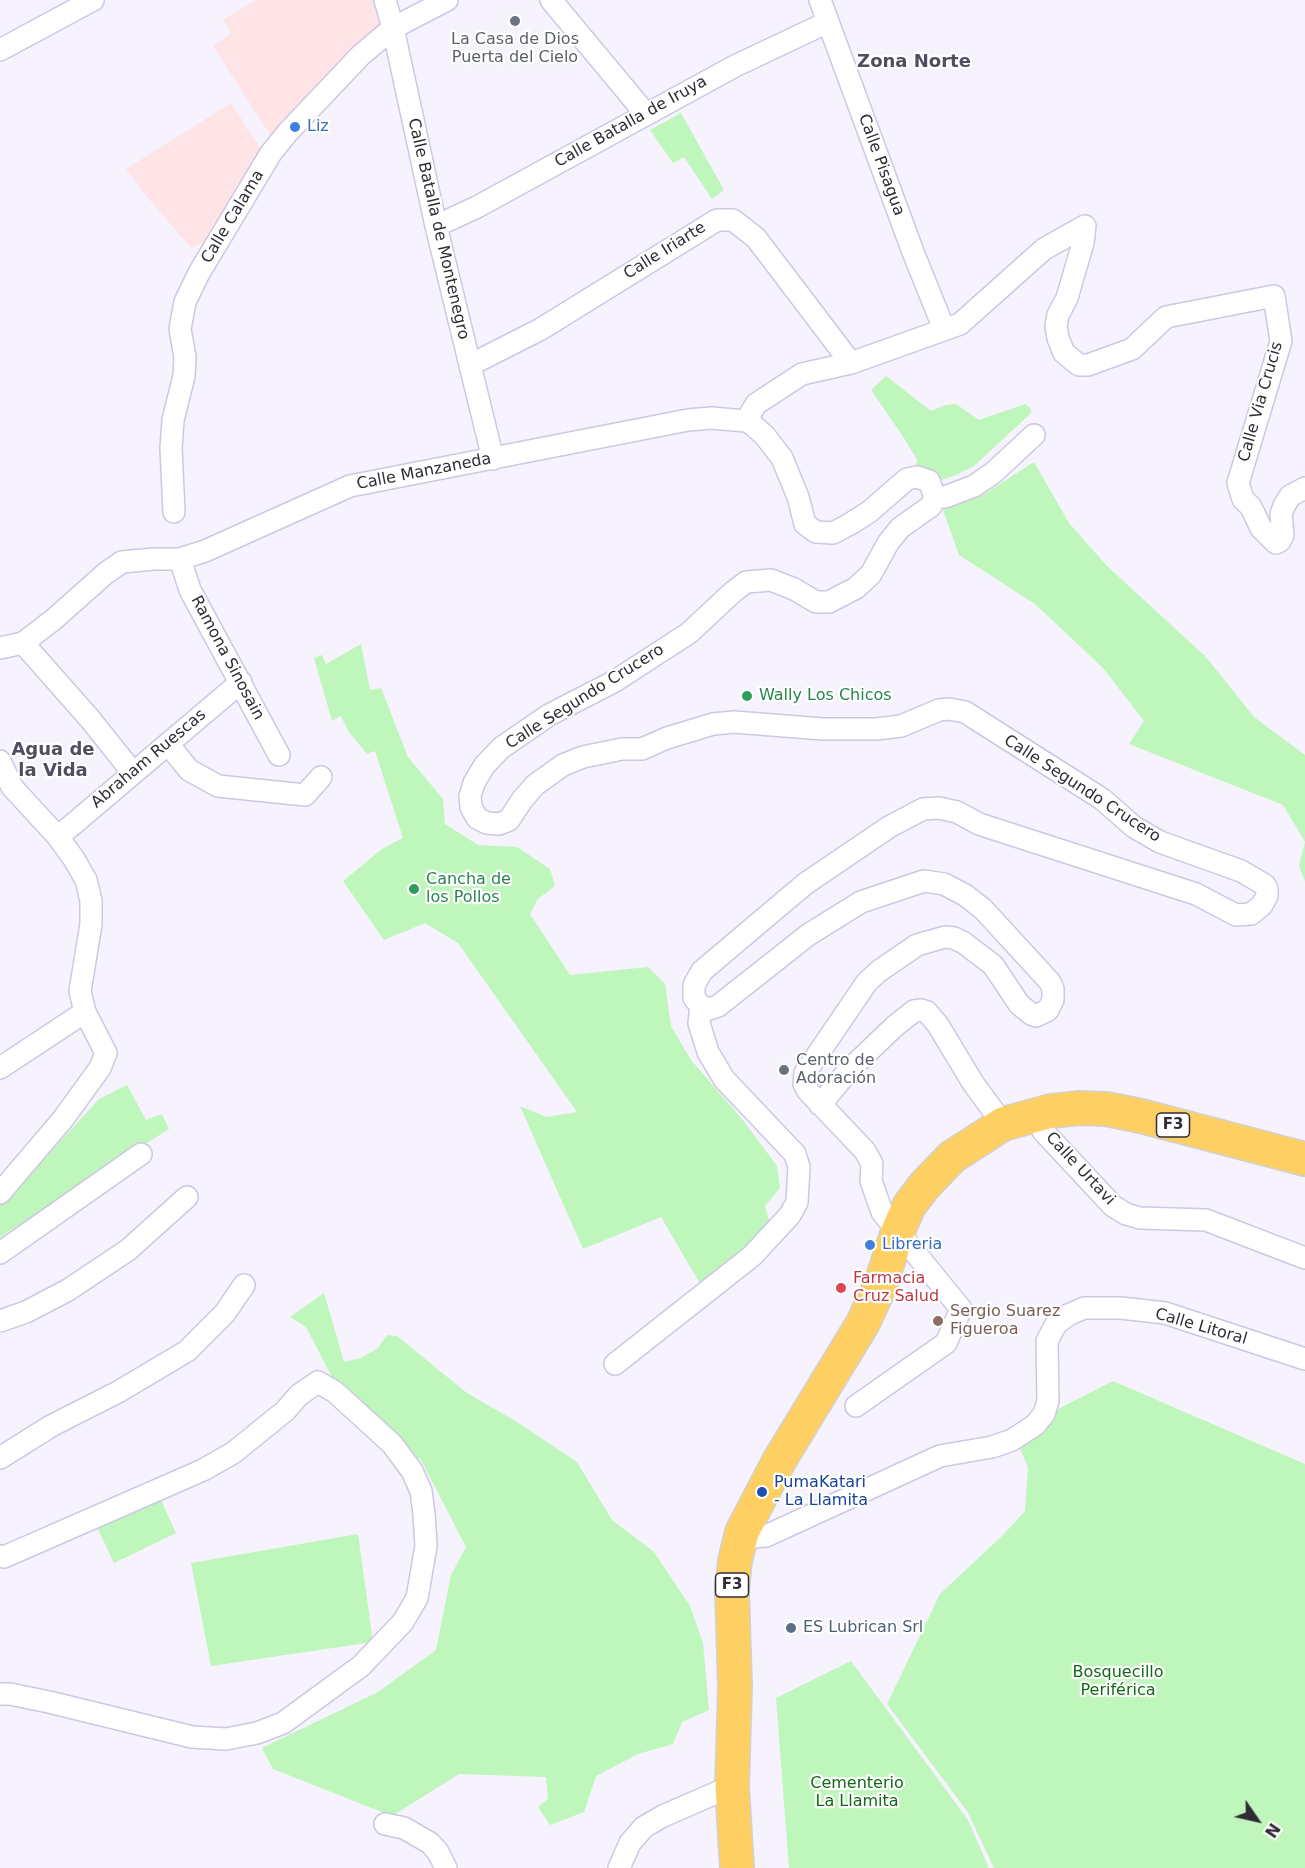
<!DOCTYPE html>
<html>
<head>
<meta charset="utf-8">
<style>
	body { margin:0 }
	#map { position:relative; width:1305px; height:1868px; overflow:hidden; background:#f6f3fe; font-family:"DejaVu Sans",sans-serif }
	canvas { display:block }
	.north { position:absolute; left:1227px; top:1790px; width:60px; height:60px; -webkit-text-stroke:4px #fff; paint-order:stroke; rotate:124deg; font-size:16px; font-weight:700; line-height:24px; text-align:center; color:#2f2c36 }
	.north::after { content:''; display:block; margin:auto; width:21px; height:27px; background:#2f2c36; clip-path:polygon(50% 0,100% 100%,50% 72%,0 100%) }
</style>
</head>
<body>
<div id="map">
<canvas width="1305" height="1868"></canvas>
<div class="north">N</div>
</div>
<script>
const ctx = document.querySelector('canvas').getContext('2d');
ctx.lineJoin = 'round';
function fillPath(path, color) {
  ctx.fillStyle = color;
  ctx.fill(path, 'evenodd');
}
function toPath(rows) {
  const path = new Path2D();
  for (const r of rows) {
    path.moveTo(r[0], r[1]);
    for (let i = 2; i < r.length; i += 2) path.lineTo(r[i], r[i + 1]);
  }
  return path;
}
function trace(path, color, width, dash) {
  ctx.strokeStyle = color;
  ctx.lineWidth = width;
  ctx.lineCap = dash ? 'butt' : 'round';
  ctx.setLineDash(dash || []);
  ctx.stroke(path);
}
function drawText(font, color, halo, rows, align = 'center') {
  ctx.font = font + ' "DejaVu Sans",sans-serif';
  ctx.lineWidth = 4.5;
  ctx.setLineDash([]);
  ctx.textBaseline = 'middle';
  ctx.strokeStyle = halo;
  ctx.fillStyle = color;
  for (const [text, x, y, turn = 0] of rows) {
    ctx.save();
    ctx.translate(x, y);
    ctx.rotate((+turn || 0) * Math.PI / 180);
    ctx.textAlign = isNaN(turn) ? turn : align;
    if (halo) ctx.strokeText(text, 0, 0);
    ctx.fillText(text, 0, 0);
    ctx.restore();
  }
}
fillPath(toPath([
	[255,0,375,0,382,30,275,136,270,135,213,46,231,33,223,20],
	[231,103,262,151,215,234,192,249,148,198,126,169]
]), '#fee3e7');
fillPath(toPath([
	[681,113,724,190,712,199,684,157,673,163,650,130],
	[886,376,931,411,945,405,956,404,979,420,1025,404,1030,408,1031,413,974,466,956,475,941,480,916,466,917,460,904,438,871,390],
	[1034,462,1069,523,1106,565,1206,657,1254,717,1305,755,1305,881,1299,866,1305,842,1283,805,1129,744,1144,721,1103,668,1035,604,959,555,943,510,983,495],
	[361,644,370,690,381,688,408,757,443,799,445,824,478,845,517,847,550,869,555,886,538,899,530,914,570,975,648,967,665,984,671,1026,691,1060,742,1119,777,1166,780,1188,765,1206,771,1228,702,1287,661,1217,583,1249,520,1106,546,1117,577,1112,458,943,425,923,384,940,343,881,382,849,403,838,375,751,367,754,348,731,341,716,332,721,314,658,322,655,326,664],
	[127,1085,146,1120,162,1114,169,1129,0,1237,0,1205,16,1190,99,1099],
	[324,1293,344,1362,361,1358,378,1348,387,1335,397,1336,467,1393,517,1422,577,1462,612,1520,654,1552,690,1606,703,1643,709,1710,682,1722,673,1744,638,1754,596,1776,584,1812,550,1825,538,1807,548,1799,546,1777,459,1774,392,1816,273,1769,262,1748,378,1692,436,1650,451,1575,466,1547,420,1458,402,1464,355,1421,306,1327,290,1317],
	[1113,1381,1305,1464,1305,1868,994,1868,967,1811,887,1704,940,1594,1004,1534,1025,1511,1028,1468,1015,1436,1052,1412],
	[159,1496,176,1533,114,1563,97,1527],
	[358,1534,373,1642,211,1666,191,1563],
	[851,1661,968,1820,989,1868,789,1868,776,1698]
]), '#bef6bb');
const street = toPath([
	[385,0,393,28,436,226,493,459],
	[551,0,645,113],
	[820,0,913,252,944,329],
	[0,50,93,0],
	[436,226,477,207,735,66,828,22],
	[470,365,541,329,717,220,733,220,756,238,851,363],
	[746,421,756,404,802,374,851,363,960,324,1044,249,1085,226,1083,243,1067,298,1058,315,1056,326,1058,338,1064,353,1079,365,1088,365,1132,349,1166,317,1274,296,1281,341,1238,483,1243,499,1251,507,1261,528,1276,543,1280,541,1283,535,1281,514,1284,506,1290,496,1305,488],
	[935,497,945,497,974,486,993,473,1034,435],
	[174,512,171,448,173,420,184,376,185,357,180,329,185,302,199,273,271,153,288,132,361,55,393,28,447,0],
	[180,559,190,590,279,755],
	[23,643,90,719,133,773],
	[0,648,23,643,53,620,106,573,122,562,154,559,180,559,205,551,350,486,688,420,711,418,746,421,753,425,765,436,782,458,798,497,805,524,816,532,833,533,850,524,869,512,907,479,917,477,929,481,935,497,931,506,900,528,888,543,871,574,856,588,829,602,816,602,794,589,771,580,746,582,733,592,689,633,615,681,549,715,501,748,484,766,474,783,470,796,471,807,477,818,487,823,499,824,509,820,522,800,535,785,563,765,583,757,622,749,642,749,667,738,713,724,734,722,823,729,876,729,901,726,939,710,949,709,965,712,1102,799,1134,827,1160,842,1241,871,1265,885,1267,889,1267,896,1262,905,1251,914,1236,915,1196,894,979,824,957,812,939,808,923,809,889,827,805,884,702,971,694,985,694,998,701,1006,709,1009,718,1006,808,935,861,902,924,881,944,884,965,895,983,909,1050,982,1053,989,1053,1000,1048,1010,1036,1016,1031,1014,1019,1004,993,965,964,943,954,938,945,937,917,945,879,971,867,982,805,1073,804,1084,808,1091,865,1151,872,1164,871,1181,882,1212,961,1309,946,1343,856,1406],
	[168,744,189,770,218,786,305,795,321,777],
	[0,761,12,787,58,837,74,859,86,880,91,901,91,924,80,991,85,1012,106,1053,100,1068,63,1119,0,1193],
	[58,837,241,682],
	[0,1068,85,1012],
	[820,1105,849,1070,895,1026,914,1011,921,1010,927,1012,938,1025,973,1083,1003,1124],
	[1039,1114,1043,1131,1113,1206,1126,1214,1140,1218,1206,1220,1305,1258],
	[0,1253,141,1154],
	[0,1321,26,1312,68,1290,128,1250,187,1197],
	[615,1364,752,1256,790,1215,797,1202,799,1167,795,1154,724,1079,708,1052,699,1023,701,1006],
	[0,1458,51,1426,118,1392,187,1351,225,1313,244,1285],
	[742,1532,754,1537,766,1536,940,1456,992,1447,1012,1440,1035,1425,1044,1414,1048,1401,1047,1341,1056,1324,1068,1315,1084,1308,1121,1308,1165,1313,1305,1359],
	[0,1556,4,1557,203,1470,233,1453,285,1411,299,1395,318,1382,335,1392,392,1444,412,1471,421,1491,424,1514,426,1546,417,1598,403,1622,361,1666,283,1723,257,1733,226,1739,192,1737,49,1702,10,1694,0,1694],
	[385,1824,404,1828,430,1843,438,1852,446,1868],
	[619,1868,630,1843,644,1827,663,1816,732,1786]
]);
const highway = toPath([
	[737,1868,732,1786,735,1687,732,1590,735,1561,742,1532,779,1461,863,1323,880,1286,898,1231,909,1206,924,1186,952,1157,1003,1124,1051,1111,1080,1108,1106,1109,1141,1116,1305,1159]
]);
trace(street, '#cec7e1', 24);
trace(highway, '#d1d1d3', 36);
trace(street, '#fff', 21);
trace(highway, '#fed064', 33);
for (const [x, y, r, color] of [
	[515,21,6,"#6b7280"],
	[295,127,6,"#3f7fe0"],
	[747,696,6,"#2e9e5b"],
	[414,889,6,"#2e9e5b"],
	[784,1070,6,"#6b7280"],
	[870,1245,6,"#3f7fe0"],
	[841,1288,6,"#e0444e"],
	[938,1321,6,"#8d6e63"],
	[762,1492,6,"#1a4fb4"],
	[791,1628,6,"#5c6f8a"]
]) {
  const dot = new Path2D();
  dot.arc(x, y, r, 0, 2 * Math.PI);
  ctx.fillStyle = color;
  ctx.fill(dot);
  trace(dot, '#fff', 2);
}
for (const [x, y, w] of [
	[1173,1125,33],
	[732,1585,33]
]) {
  const box = new Path2D();
  box.roundRect(x - w / 2, y - 12, w, 24, 4.5);
  ctx.fillStyle = '#fff';
  ctx.fill(box);
  trace(box, '#2f2c36', 1.5);
}
drawText('bold 15px', '#2f2c36', null, [
	["F3",1173,1125],
	["F3",732,1585]
]);
drawText('16px', '#5b616d', '#fff', [
	["La Casa de Dios",515,40],
	["Puerta del Cielo",515,58],
	["Centro de",796,1061,"left"],
	["Adoración",796,1079,"left"]
]);
drawText('16px', '#2f2c36', '#fff', [
	["Calle Batalla de Iruya",631,122,-29],
	["Calle Pisagua",881,165,70],
	["Calle Calama",233,217,-59],
	["Calle Batalla de Montenegro",438,229,77],
	["Calle Iriarte",665,251,-32],
	["Calle Via Crucis",1261,402,-74],
	["Calle Manzaneda",424,472,-11],
	["Ramona Sinosain",227,658,62],
	["Calle Segundo Crucero",585,697,-32],
	["Abraham Ruescas",149,759,-40],
	["Calle Segundo Crucero",1082,789,33],
	["Calle Urtavi",1080,1169,47],
	["Calle Litoral",1201,1327,16]
]);
drawText('16px', '#366cbe', '#fff', [
	["Liz",307,127],
	["Libreria",882,1245]
], 'left');
drawText('16px', '#27864d', '#fff', [
	["Wally Los Chicos",759,696],
	["Cancha de",426,880],
	["los Pollos",426,898]
], 'left');
drawText('16px', '#be3a42', '#fff', [
	["Farmacia",853,1279],
	["Cruz Salud",853,1297]
], 'left');
drawText('16px', '#785e54', '#fff', [
	["Sergio Suarez",950,1312],
	["Figueroa",950,1330]
], 'left');
drawText('16px', '#164399', '#fff', [
	["PumaKatari",774,1483],
	["- La Llamita",774,1501]
], 'left');
drawText('16px', '#4e5e75', '#fff', [
	["ES Lubrican Srl",803,1628]
], 'left');
drawText('16px', '#106a15', '#fff', [
	["Bosquecillo",1118,1673],
	["Periférica",1118,1691],
	["Cementerio",857,1784],
	["La Llamita",857,1802]
]);
drawText('bold 18px', '#524c62', '#fff', [
	["Zona Norte",914,62],
	["Agua de",53,750],
	["la Vida",53,771]
]);
</script>
</body>
</html>
